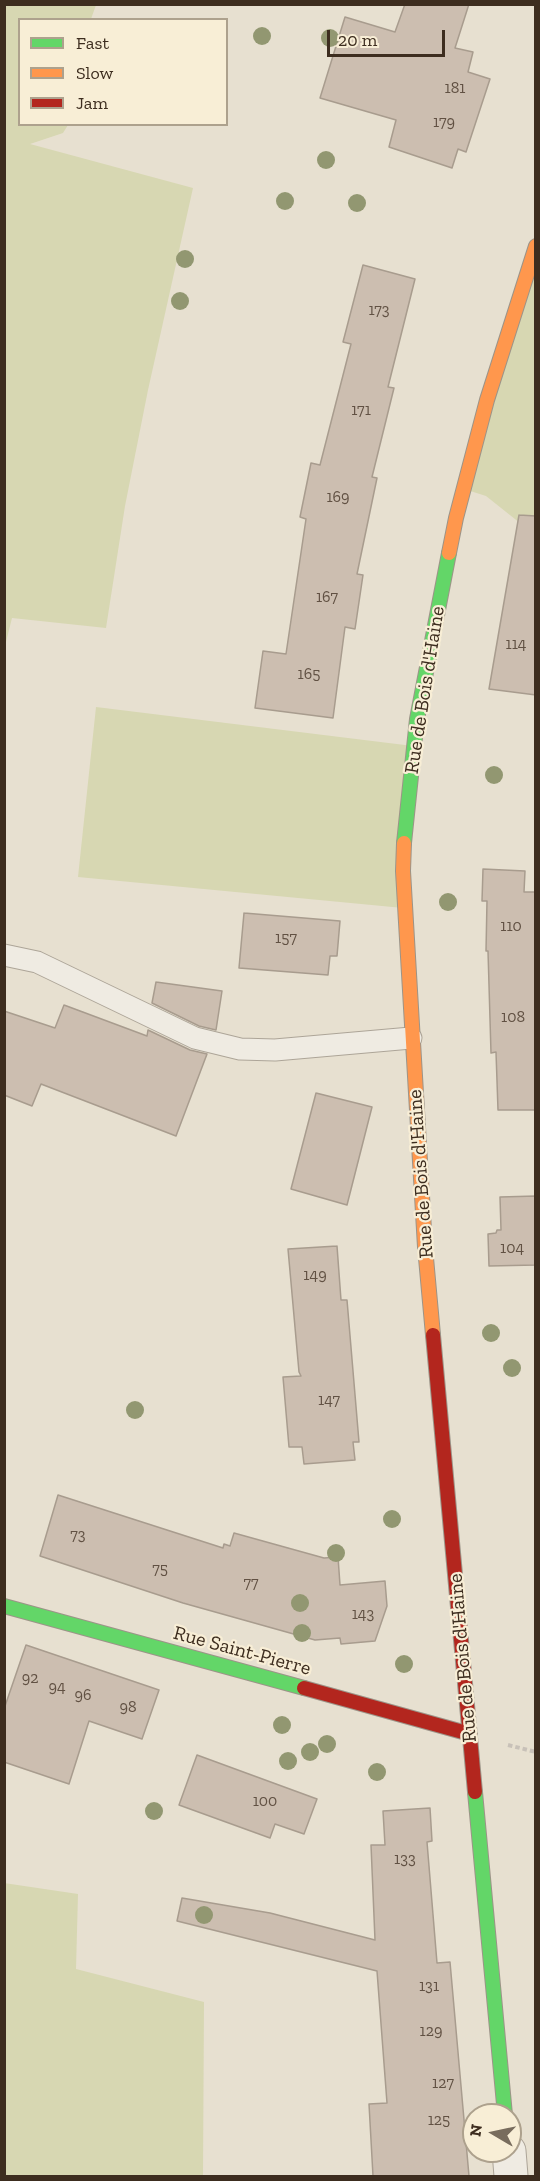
<!DOCTYPE html>
<html>
<head>
<meta charset="utf-8">
<style>
	body { margin:0 }
	#map { position:relative; width:540px; height:2181px; overflow:hidden; background:#e7e0d0; font-family:"Zilla Slab",serif }
	canvas { display:block }
	.frame { position:absolute; inset:0; border:6px solid #3d2d1f; pointer-events:none }
	.legend { position:absolute; left:18px; top:18px; width:210px; height:108px; box-sizing:border-box; background:#f8eed6; border:2px solid #ada18d; margin:0; padding:8px 10px; list-style:none; font-size:18px; color:#3d2d1f }
	.legend li { display:flex; align-items:center; gap:12px; height:30px }
	.legend b { width:30px; border:2px solid #ada18d }
	.north { position:absolute; left:462px; top:2103px; width:60px; height:60px; box-sizing:border-box; background:#f8eed6; border:2px solid #ada18d; border-radius:50%; rotate:279deg; font-size:16px; font-weight:700; line-height:24px; text-align:center; color:#3d2d1f }
	.north::after { content:''; display:block; margin:auto; width:21px; height:27px; background:#786c5d; clip-path:polygon(50% 0,100% 100%,50% 72%,0 100%) }
	.scale { position:absolute; left:327px; top:30px; width:118px; height:27px; box-sizing:border-box; border:3px solid #3d2d1f; border-top:0; padding-left:8px; font-size:18px; line-height:21px; white-space:nowrap; color:#3d2d1f; -webkit-text-stroke:4px #f8eed6; paint-order:stroke }
</style>
</head>
<body>
<div id="map">
<canvas width="540" height="2181"></canvas>
<div class="frame"></div>
<ul class="legend">
<li><b style="height:8px;background:#63d668"></b>Fast</li>
<li><b style="height:8px;background:#ff974d"></b>Slow</li>
<li><b style="height:8px;background:#b3261e"></b>Jam</li>
</ul>
<div class="north">N</div>
<div class="scale">20 m</div>
</div>
<script>
const ctx = document.querySelector('canvas').getContext('2d');
ctx.lineJoin = 'round';
function fillPath(path, color) {
  ctx.fillStyle = color;
  ctx.fill(path, 'evenodd');
}
function toPath(rows) {
  const path = new Path2D();
  for (const r of rows) {
    path.moveTo(r[0], r[1]);
    for (let i = 2; i < r.length; i += 2) path.lineTo(r[i], r[i + 1]);
  }
  return path;
}
function trace(path, color, width, dash) {
  ctx.strokeStyle = color;
  ctx.lineWidth = width;
  ctx.lineCap = dash ? 'butt' : 'round';
  ctx.setLineDash(dash || []);
  ctx.stroke(path);
}
function drawText(font, color, halo, rows, align = 'center') {
  ctx.font = font + ' "Zilla Slab",serif';
  ctx.lineWidth = 4.5;
  ctx.setLineDash([]);
  ctx.textBaseline = 'middle';
  ctx.strokeStyle = halo;
  ctx.fillStyle = color;
  for (const [text, x, y, turn = 0] of rows) {
    ctx.save();
    ctx.translate(x, y);
    ctx.rotate((+turn || 0) * Math.PI / 180);
    ctx.textAlign = isNaN(turn) ? turn : align;
    if (halo) ctx.strokeText(text, 0, 0);
    ctx.fillText(text, 0, 0);
    ctx.restore();
  }
}
fillPath(toPath([
	[5,4,96,5,91,19,20,20,20,124,68,125,63,133,30,144,193,188,148,390,125,506,106,628,12,618,5,646],
	[535,246,535,535,486,496,464,489],
	[96,707,413,746,403,908,78,877],
	[4,1883,78,1894,76,1969,204,2002,203,2176,5,2176]
]), '#d7d7b2');
const building = toPath([
	[405,4,469,4,455,48,473,52,468,72,490,79,466,152,458,149,452,168,389,147,396,120,320,98,345,17,395,32,405,4],
	[363,265,415,279,388,387,394,388,372,477,377,478,357,574,363,575,355,629,345,627,333,718,255,708,263,651,286,654,306,519,300,517,311,463,320,465,351,344,343,342,363,265],
	[519,515,536,516,536,695,489,689,519,515],
	[483,869,525,871,524,892,536,892,536,1110,498,1110,496,1052,491,1053,488,951,486,951,487,901,482,901,483,869],
	[244,913,340,921,337,956,330,956,328,975,239,968,244,913],
	[156,982,222,991,216,1030,199,1026,152,1003,156,982],
	[64,1005,147,1036,148,1030,190,1050,207,1054,176,1136,41,1084,32,1106,4,1095,4,1011,55,1028,64,1005],
	[316,1093,372,1107,347,1205,291,1189,316,1093],
	[536,1196,536,1265,489,1266,488,1234,496,1233,497,1230,501,1230,500,1197,536,1196],
	[337,1246,341,1300,347,1300,359,1442,353,1442,355,1460,304,1464,302,1447,289,1447,283,1377,301,1376,299,1372,288,1249,337,1246],
	[58,1495,223,1548,224,1544,230,1546,234,1533,324,1558,338,1557,340,1585,385,1581,387,1606,375,1641,341,1644,340,1638,315,1640,183,1603,40,1556,58,1495],
	[26,1645,159,1690,142,1739,89,1721,69,1784,4,1762,4,1709,26,1645],
	[197,1755,317,1799,304,1834,275,1824,270,1838,179,1805,197,1755],
	[430,1808,432,1841,427,1842,437,1963,450,1962,469,2176,373,2176,369,2104,387,2103,377,1971,177,1921,182,1898,270,1913,375,1940,371,1845,385,1845,383,1811,430,1808]
]);
fillPath(building, '#ccbeb0');
trace(building, '#a89c8e', 1.5);
const lane = toPath([
	[4,955,37,962,195,1038,240,1049,275,1050,411,1038]
]);
const street = toPath([
	[509,2151,511,2176]
]);
const fast = toPath([
	[404,843,417,719,449,553],
	[4,1606,304,1688],
	[475,1792,505,2115]
]);
const slow = toPath([
	[449,553,456,518,487,400,536,246],
	[404,843,403,871,425,1247,433,1335]
]);
const jam = toPath([
	[433,1335,475,1792],
	[304,1688,470,1734]
]);
trace(lane, '#ada598', 23);
trace(street, '#ada598', 35);
trace(fast, '#9c9488', 16);
trace(slow, '#9c9488', 16);
trace(jam, '#9c9488', 16);
trace(toPath([
	[508,1745,536,1752]
]), '#c8c1b8', 4, [4.5, 3]);
trace(lane, '#efebe2', 21);
trace(street, '#efebe2', 33);
trace(fast, '#63d668', 14);
trace(slow, '#ff974d', 14);
trace(jam, '#b3261e', 14);
ctx.fillStyle = '#929771';
for (const [x, y] of [
	[262,36],
	[330,38],
	[326,160],
	[285,201],
	[357,203],
	[185,259],
	[180,301],
	[494,775],
	[448,902],
	[491,1333],
	[512,1368],
	[135,1410],
	[392,1519],
	[336,1553],
	[300,1603],
	[302,1633],
	[404,1664],
	[282,1725],
	[327,1744],
	[310,1752],
	[288,1761],
	[377,1772],
	[154,1811],
	[204,1915]
]) {
  ctx.beginPath();
  ctx.arc(x, y, 9, 0, 2 * Math.PI);
  ctx.fill();
}
drawText('16px', '#615143', null, [
	["181",455,88],
	["179",444,122],
	["173",379,310],
	["171",361,410],
	["169",338,497],
	["167",327,597],
	["114",516,644],
	["165",309,674],
	["110",511,926],
	["157",286,938],
	["108",513,1017],
	["104",512,1248],
	["149",315,1275],
	["147",329,1400],
	["73",78,1535],
	["75",160,1569],
	["77",251,1583],
	["143",363,1614],
	["92",30,1678],
	["94",57,1687],
	["96",83,1695],
	["98",128,1707],
	["100",265,1801],
	["133",405,1859],
	["131",429,1986],
	["129",431,2031],
	["127",443,2083],
	["125",439,2120]
]);
drawText('20px', '#3d2d1f', '#f8eed6', [
	["Rue de Bois d'Haine",425,690,-81],
	["Rue de Bois d'Haine",421,1174,-94],
	["Rue Saint-Pierre",242,1651,15],
	["Rue de Bois d'Haine",463,1658,-95]
]);
</script>
</body>
</html>
